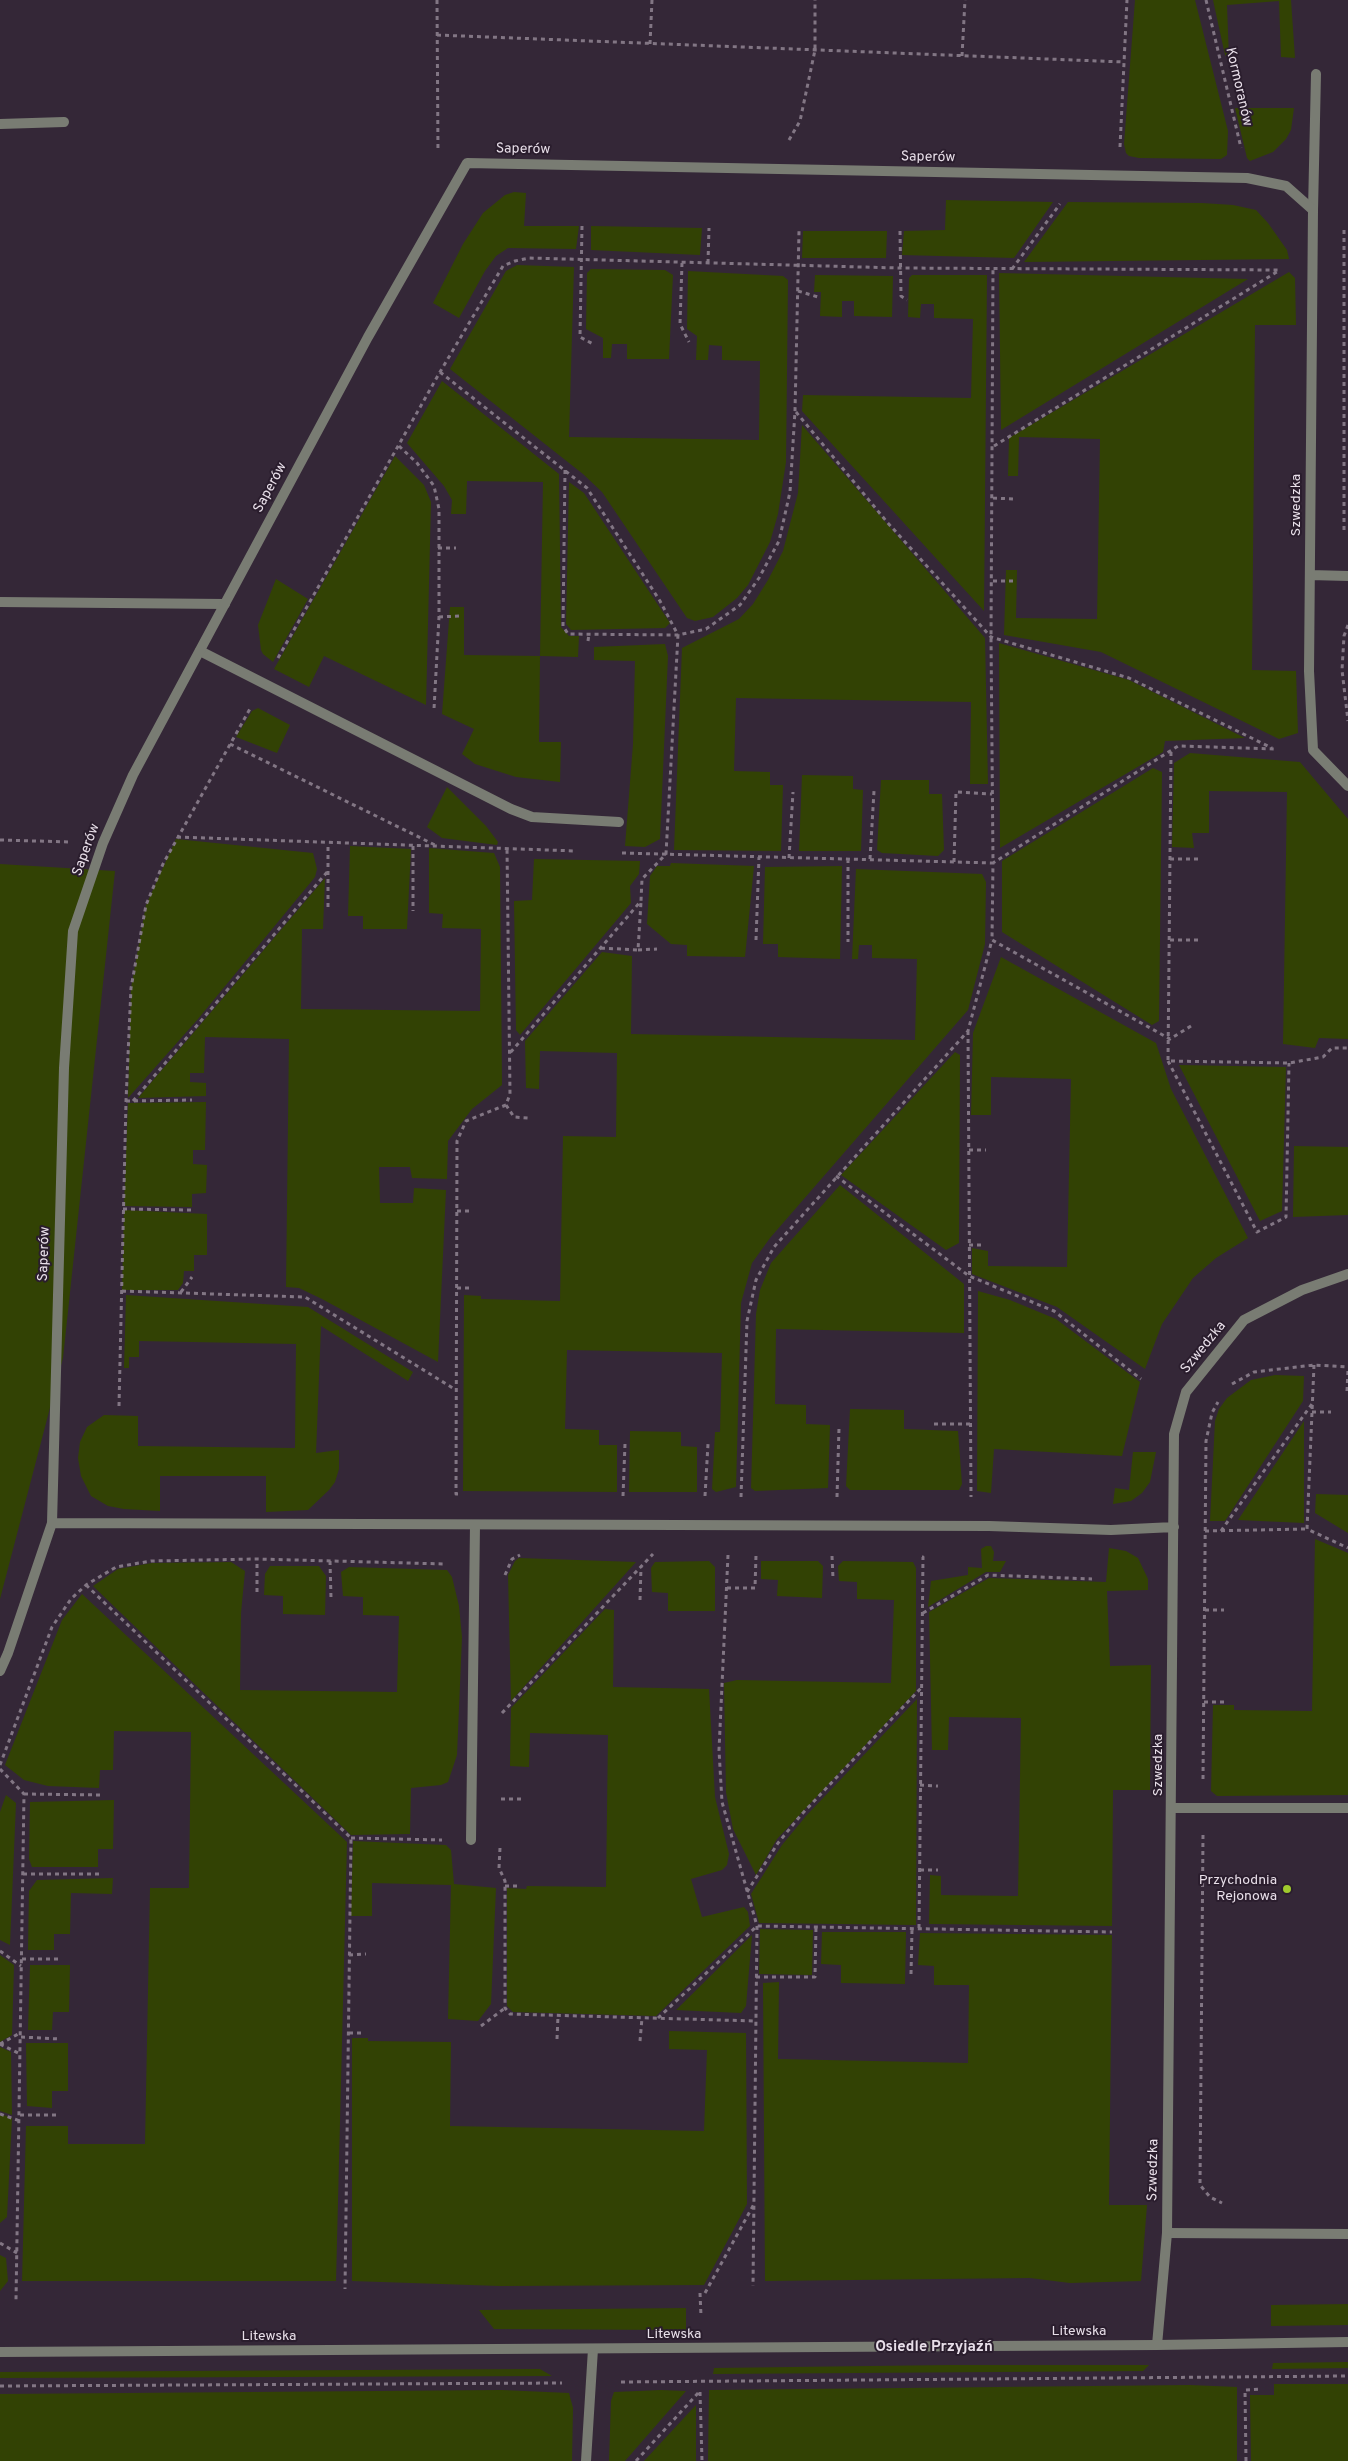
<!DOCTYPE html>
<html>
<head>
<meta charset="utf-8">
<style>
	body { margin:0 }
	canvas { display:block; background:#342737 }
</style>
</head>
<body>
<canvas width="1348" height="2461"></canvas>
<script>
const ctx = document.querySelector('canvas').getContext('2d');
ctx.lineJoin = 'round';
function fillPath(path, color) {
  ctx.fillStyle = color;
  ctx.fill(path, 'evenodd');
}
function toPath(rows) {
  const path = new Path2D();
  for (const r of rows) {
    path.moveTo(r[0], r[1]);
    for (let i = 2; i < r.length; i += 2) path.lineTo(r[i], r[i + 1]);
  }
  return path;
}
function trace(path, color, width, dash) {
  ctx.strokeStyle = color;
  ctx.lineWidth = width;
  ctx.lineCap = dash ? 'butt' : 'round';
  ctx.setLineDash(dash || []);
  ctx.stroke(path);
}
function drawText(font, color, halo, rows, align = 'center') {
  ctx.font = font + ' Overpass,sans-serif';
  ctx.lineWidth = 4;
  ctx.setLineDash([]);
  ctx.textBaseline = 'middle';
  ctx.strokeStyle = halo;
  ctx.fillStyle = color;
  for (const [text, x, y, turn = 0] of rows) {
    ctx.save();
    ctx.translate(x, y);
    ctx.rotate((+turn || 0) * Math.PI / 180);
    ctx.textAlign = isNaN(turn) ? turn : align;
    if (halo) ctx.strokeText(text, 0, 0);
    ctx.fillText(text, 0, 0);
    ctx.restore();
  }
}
fillPath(toPath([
	[1135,0,1195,0,1228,131,1227,155,1221,159,1139,158,1129,156,1126,153,1124,144],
	[1213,0,1291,0,1295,58,1281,57,1279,1,1227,5,1229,59,1225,55],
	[1235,108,1294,108,1291,130,1286,139,1273,152,1250,161,1247,158],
	[514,192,526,193,524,226,579,226,576,249,508,248,496,256,485,271,459,318,433,303,463,244,483,213,505,195],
	[946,200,1053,202,1014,258,902,255,904,231,945,230],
	[1068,202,1202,203,1233,205,1256,210,1268,223,1287,250,1289,259,1024,262],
	[591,226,702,228,700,255,591,250],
	[803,231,887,231,886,258,802,258],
	[517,265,574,267,569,437,759,440,760,361,722,360,722,346,709,345,708,360,696,360,697,336,687,329,688,271,783,276,788,280,786,462,778,514,770,542,748,585,737,598,713,617,695,621,687,618,602,492,583,474,450,369,506,271],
	[591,269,665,270,673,275,669,359,627,359,627,344,612,344,611,358,603,358,603,338,586,329,587,273],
	[1289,272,1295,278,1296,325,1255,325,1252,670,1296,671,1298,733,1279,739,1101,652,1004,635,1006,570,1017,570,1016,618,1097,619,1100,439,1019,437,1018,476,1008,476,1009,438],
	[999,273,1248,279,1001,430],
	[815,275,893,276,892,317,854,316,854,301,842,301,842,317,820,316,821,292,814,292],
	[912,275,987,275,984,611,802,411,803,395,971,398,973,319,934,318,934,304,921,304,920,318,908,317,909,278],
	[442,381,559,474,561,627,569,636,579,636,578,657,540,656,539,742,561,742,560,782,516,777,475,764,462,754,474,729,442,714,450,607,464,607,464,655,540,656,543,482,467,481,466,514,451,514,452,500,444,486,407,443],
	[802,425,985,638,988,784,970,784,971,702,736,698,734,771,770,772,770,785,783,785,781,851,674,850,682,648,739,619,753,604,768,580,783,551,798,493],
	[395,456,424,485,431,502,426,705,324,656,309,687,274,669],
	[569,482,584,493,670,623,665,628,571,630,566,624],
	[276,579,308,599,273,662,263,654,261,650,258,625],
	[999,643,1129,680,1245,738,1165,741,1163,752,1000,848],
	[665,644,668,656,660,839,645,847,625,846,633,744,635,661,594,660,594,647],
	[258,708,290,725,277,753,236,737,252,711],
	[1190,753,1300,762,1348,819,1348,1039,1319,1038,1315,1048,1283,1044,1287,792,1209,791,1209,833,1192,833,1194,848,1172,847,1174,763],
	[1153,768,1162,772,1159,1021,1152,1025,1002,932,1002,861],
	[802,775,853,776,853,789,863,790,861,851,799,851],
	[881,780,929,780,929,794,942,794,944,850,938,856,882,853,877,850],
	[447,787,486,826,498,842,497,845,442,838,427,827],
	[176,839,313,853,317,869,315,877,198,1019,128,1098,131,988,146,905],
	[350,846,411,849,407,929,363,929,363,916,348,916],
	[429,848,494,853,500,867,502,1085,472,1109,448,1141,447,1179,412,1178,410,1167,379,1167,380,1203,413,1203,414,1188,446,1190,438,1362,322,1299,299,1288,286,1287,289,1039,205,1037,204,1073,190,1073,190,1082,206,1083,206,1096,138,1098,325,878,323,929,302,929,301,1009,480,1011,481,929,442,928,443,914,429,913],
	[534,859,640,861,639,874,630,886,631,903,520,1035,516,1030,514,901,532,900],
	[671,863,754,866,745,957,687,956,687,945,671,944,647,924,650,876,657,866,670,866],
	[0,864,115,871,63,1358,0,1599],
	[842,866,840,959,778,957,778,944,763,944,765,867],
	[856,869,982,874,986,882,985,944,968,1010,770,1238,752,1263,741,1303,736,1487,716,1492,712,1489,715,1432,720,1432,722,1353,567,1350,565,1429,599,1430,599,1445,617,1445,617,1492,463,1491,464,1295,481,1296,481,1299,560,1301,563,1136,616,1137,617,1053,540,1051,539,1089,526,1088,525,1041,602,952,632,956,631,1034,915,1040,917,959,872,958,872,945,859,945,858,959,852,959],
	[1001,957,1156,1043,1171,1089,1248,1238,1216,1258,1193,1278,1162,1324,1145,1369,1057,1307,972,1274,972,1248,988,1251,988,1266,1067,1267,1071,1079,991,1077,991,1115,971,1115,973,1033],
	[955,1052,960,1055,959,1243,946,1250,841,1175],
	[1179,1065,1286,1067,1282,1211,1260,1221],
	[206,1102,205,1150,193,1150,193,1164,207,1165,206,1193,192,1194,192,1207,124,1206,128,1103],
	[1294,1146,1348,1147,1348,1215,1293,1217],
	[840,1185,964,1284,964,1333,776,1329,775,1404,806,1405,806,1424,830,1425,828,1488,755,1491,751,1488,756,1314,760,1290,771,1263],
	[124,1210,207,1214,207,1255,194,1255,194,1271,184,1271,183,1283,178,1290,122,1290],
	[978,1291,1010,1300,1056,1319,1140,1382,1122,1456,994,1449,991,1493,977,1491],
	[126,1295,308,1307,413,1372,408,1381,321,1326,316,1453,339,1450,339,1469,335,1482,329,1490,308,1510,266,1512,266,1476,160,1476,160,1511,124,1509,108,1506,91,1496,81,1476,78,1458,80,1442,87,1427,104,1415,138,1416,138,1446,295,1448,296,1344,139,1341,139,1357,129,1357,129,1368,124,1368],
	[1275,1375,1304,1376,1303,1401,1225,1521,1210,1521,1215,1421,1219,1409,1227,1398,1251,1380],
	[850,1409,904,1410,904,1429,958,1431,962,1484,959,1490,850,1490,846,1486],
	[1304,1421,1304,1523,1238,1520],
	[630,1431,681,1432,681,1446,697,1447,697,1492,629,1492],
	[1133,1452,1156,1452,1150,1482,1142,1493,1131,1501,1113,1504,1115,1488,1129,1490],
	[1316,1494,1348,1495,1348,1533,1315,1513],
	[1315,1539,1348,1553,1348,1795,1217,1796,1211,1791,1213,1705,1234,1705,1234,1710,1312,1711],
	[986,1546,991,1546,994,1552,993,1561,1006,1561,1000,1572,986,1572,928,1607,931,1581,968,1575,968,1567,982,1568,981,1549],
	[1109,1548,1126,1551,1138,1558,1148,1579,1148,1590,1107,1591,1110,1666,1151,1665,1150,1790,1113,1790,1112,1926,929,1924,930,1875,941,1876,941,1895,1018,1896,1021,1718,949,1717,948,1750,932,1750,929,1612,989,1578,1106,1582],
	[519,1558,636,1562,511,1701,508,1575,515,1561],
	[709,1561,715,1567,715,1611,668,1611,668,1593,652,1592,651,1568,655,1562],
	[761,1561,818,1561,823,1566,822,1598,777,1596,778,1580,761,1579],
	[843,1561,913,1562,916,1568,916,1691,777,1839,756,1875,733,1829,726,1792,724,1683,737,1680,891,1683,894,1600,857,1599,857,1582,839,1581,838,1566],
	[231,1562,245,1571,241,1613,240,1690,397,1692,399,1616,363,1615,363,1597,343,1596,341,1572,349,1567,447,1570,452,1577,459,1606,462,1637,457,1755,448,1782,441,1785,411,1788,410,1834,351,1835,93,1586,118,1569,152,1563],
	[270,1566,319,1566,326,1576,325,1615,283,1614,283,1596,264,1595,265,1574],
	[82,1594,347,1842,336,2281,22,2281,26,2126,68,2126,68,2144,145,2144,150,1888,189,1888,191,1732,114,1731,113,1770,100,1770,99,1788,48,1786,24,1780,5,1765,62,1620],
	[605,1609,614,1610,613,1687,709,1689,715,1797,729,1854,727,1865,722,1870,691,1879,702,1917,744,1907,748,1912,750,1926,656,2016,513,2012,507,2006,507,1888,526,1889,527,1886,606,1887,608,1735,530,1733,529,1767,510,1766,511,1708],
	[917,1699,916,1925,759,1923,751,1894,782,1845,806,1816],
	[6,1795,16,1803,10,1945,0,1940,0,1812],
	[114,1800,113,1849,98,1849,98,1867,32,1867,29,1859,30,1802],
	[353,1841,446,1845,451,1850,454,1884,496,1888,491,2004,478,2021,448,2019,451,1885,372,1883,372,1916,351,1916],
	[113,1878,112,1894,71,1893,70,1934,54,1934,54,1950,28,1950,29,1891,37,1880],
	[760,1929,813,1930,812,1975,759,1974],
	[822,1932,906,1932,905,1984,841,1983,841,1965,821,1964],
	[920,1933,1112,1935,1109,2205,1147,2205,1141,2281,1070,2283,1030,2278,765,2281,763,1983,779,1982,778,2059,968,2063,969,1985,934,1985,934,1966,918,1965],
	[752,1935,746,2006,741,2013,676,2010],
	[0,1955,14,1965,12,2035,0,2042],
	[30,1965,70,1965,69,2012,53,2012,52,2030,28,2030],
	[669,2031,746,2033,747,2204,704,2285,500,2286,352,2281,352,2038,368,2038,368,2041,451,2042,450,2126,704,2131,707,2050,669,2049],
	[26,2043,68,2043,68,2091,52,2091,52,2108,27,2106],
	[0,2047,11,2052,12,2115,0,2111],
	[0,2114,12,2118,7,2217,0,2223],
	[0,2255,6,2258,8,2281,0,2291],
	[1348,2304,1348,2325,1271,2326,1271,2305],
	[686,2308,686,2330,494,2329,479,2310],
	[1348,2362,1348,2368,1272,2369,1273,2363],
	[950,2365,1149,2365,1143,2371,713,2374,714,2368],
	[540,2369,552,2376,0,2378,0,2372],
	[1274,2384,1348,2384,1348,2461,1251,2461,1250,2395,1274,2395],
	[1190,2385,1237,2387,1237,2461,708,2461,709,2390],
	[502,2390,569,2393,573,2408,572,2461,0,2461,0,2394],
	[661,2390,686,2391,625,2461,609,2461,611,2401,614,2392],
	[696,2405,696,2461,644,2461]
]), '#324204');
trace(toPath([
	[437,0,438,152],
	[1206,0,1241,148],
	[437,35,1124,62],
	[650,44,652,0],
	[962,56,965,0],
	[789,140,800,121,815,50,815,0],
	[1120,147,1127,0],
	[582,226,580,337,593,344],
	[900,231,901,296,907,300],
	[682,263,680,324,689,342],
	[708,263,709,228],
	[1012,269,1060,204],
	[798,291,818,297],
	[440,372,587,488,660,601,678,635,666,854,642,879,641,901,510,1053],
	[796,412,887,522,991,637,1129,678,1272,748],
	[399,446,417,463,434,486,439,509,439,617,434,709],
	[994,446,1280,270],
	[565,470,563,626,568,634,678,635,706,629,740,605,759,578,779,541,790,492,795,411,799,231],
	[993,498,1013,499],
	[1344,530,1344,229],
	[438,548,456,548],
	[993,581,1015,581],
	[439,617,460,616],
	[1348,625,1344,636,1342,670,1348,721],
	[588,641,589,634],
	[278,658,440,372,503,266,515,261,529,258,899,268,1280,270],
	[230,744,437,846],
	[1171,752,1168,1061,1289,1063,1323,1057,1332,1048,1348,1048],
	[177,837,576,851],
	[0,840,72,842],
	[413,846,413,911],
	[622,853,993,863,991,637,993,269],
	[789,858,793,792],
	[848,859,848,942],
	[870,859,874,791],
	[1170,859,1200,859],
	[954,862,956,792,992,794],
	[328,907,328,843],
	[756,940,759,857],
	[1170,940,1200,940],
	[601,948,638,950,641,902],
	[638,950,657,949],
	[1191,1026,1170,1039,992,940,993,863,1178,746,1275,749],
	[968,1031,971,1497],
	[1168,1061,1257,1232,1286,1217,1289,1063],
	[126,1101,192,1100],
	[133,1101,328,871],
	[506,1105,514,1117,528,1118],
	[969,1150,986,1150],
	[836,1176,969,1276,1054,1311,1141,1379],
	[123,1209,191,1210],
	[457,1211,473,1211],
	[969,1245,982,1245],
	[457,1288,472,1288],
	[122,1291,305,1297,456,1390],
	[181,1292,192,1277],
	[1314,1365,1307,1529,1348,1548],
	[1232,1384,1254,1372,1314,1365,1348,1367],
	[1347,1391,1348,1370],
	[119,1406,126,1101,131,988,146,905,163,864,251,707],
	[1312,1412,1331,1412],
	[934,1424,970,1424],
	[458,1494,456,1494,457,1141,466,1121,506,1105,510,1094,507,848],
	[623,1496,625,1444],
	[705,1496,708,1444],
	[741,1497,747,1321,756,1280,774,1247,968,1031,992,940],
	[837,1497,839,1428],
	[1205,1531,1307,1529],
	[1221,1531,1312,1404],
	[728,1555,719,1750,722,1802,757,1926,753,2286],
	[832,1556,833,1578],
	[330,1561,331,1598],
	[505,1575,512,1559,520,1555],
	[86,1585,351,1838,345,2289],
	[727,1588,755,1588,756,1555],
	[257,1592,257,1559],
	[640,1600,641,1567],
	[1205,1610,1224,1610],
	[923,1613,988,1575,1092,1579],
	[1204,1702,1226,1702],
	[502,1713,653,1554],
	[0,1765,52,1627,71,1599,86,1585,116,1567,151,1561,257,1559,446,1564],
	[0,1769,24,1794,16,2300],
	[1203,1779,1206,1441,1212,1413,1218,1402],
	[920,1785,938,1786],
	[24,1794,103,1795],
	[501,1799,522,1799],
	[1203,1835,1200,2185,1210,2197,1222,2203],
	[351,1838,442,1840],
	[500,1848,499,1868,505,1881,505,2008,510,2014,755,2021],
	[920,1870,938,1870],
	[23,1874,101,1874],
	[505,1886,520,1886],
	[747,1892,778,1843,801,1815,922,1687],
	[919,1928,923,1557,920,1557],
	[0,1951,21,1966],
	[349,1955,366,1954],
	[22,1959,62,1959],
	[911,1974,912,1929],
	[756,1977,815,1977,816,1927],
	[658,2018,757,1926,1112,1932],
	[481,2026,505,2008],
	[349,2033,365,2033],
	[21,2037,60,2039],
	[557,2039,558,2016],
	[640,2041,642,2018],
	[0,2044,20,2033],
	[0,2044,20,2054],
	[0,2114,20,2121],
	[20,2115,59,2115],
	[0,2243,17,2253],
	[700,2293,701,2316],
	[705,2293,754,2204],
	[621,2382,1348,2376],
	[0,2386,562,2383],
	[700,2392,702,2461],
	[636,2461,700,2391],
	[1246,2461,1245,2390,1261,2389]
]), '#827684', 3, [4, 4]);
trace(toPath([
	[0,124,64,122],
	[1313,210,1316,74],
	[0,602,225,604],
	[200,651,511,809,532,817,619,822],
	[471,1840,475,1525],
	[1167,2233,1348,2234]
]), '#797c73', 10);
trace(toPath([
	[1310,575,1348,576],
	[52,1523,989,1526,1111,1530,1174,1527],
	[0,1671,8,1653,52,1523,64,1068,73,931,103,843,133,775,368,337,467,163,1247,178,1286,186,1313,210,1309,671,1313,750,1348,786],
	[1172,1808,1348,1808],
	[1157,2345,1167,2233,1174,1434,1186,1392,1244,1320,1302,1290,1348,1274],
	[586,2461,593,2349]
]), '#797c73', 10);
trace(toPath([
	[0,2352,1157,2345,1348,2342]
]), '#797c73', 10);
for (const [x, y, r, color] of [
	[1287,1889,5,"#9fca2d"]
]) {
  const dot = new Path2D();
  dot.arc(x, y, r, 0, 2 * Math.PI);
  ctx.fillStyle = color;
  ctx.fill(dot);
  trace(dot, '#2a1d2d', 2);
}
drawText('14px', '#e8dfe9', '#2a1d2d', [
	["Kormoranów",1238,87,77],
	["Saperów",523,150,1],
	["Saperów",928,158,1],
	["Saperów",271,488,-62],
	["Szwedzka",1297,505,-90],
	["Saperów",87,850,-70],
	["Saperów",45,1254,-88],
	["Szwedzka",1204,1348,-51],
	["Szwedzka",1159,1765,-90],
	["Szwedzka",1154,2170,-89],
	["Litewska",1079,2332],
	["Litewska",674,2335],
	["Litewska",269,2337]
]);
drawText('14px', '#e8dfe9', '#2a1d2d', [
	["Przychodnia",1277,1881],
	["Rejonowa",1277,1897]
], 'right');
drawText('bold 15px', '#e8dfe9', '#2a1d2d', [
	["Osiedle Przyjaźń",934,2348]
]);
</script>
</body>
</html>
